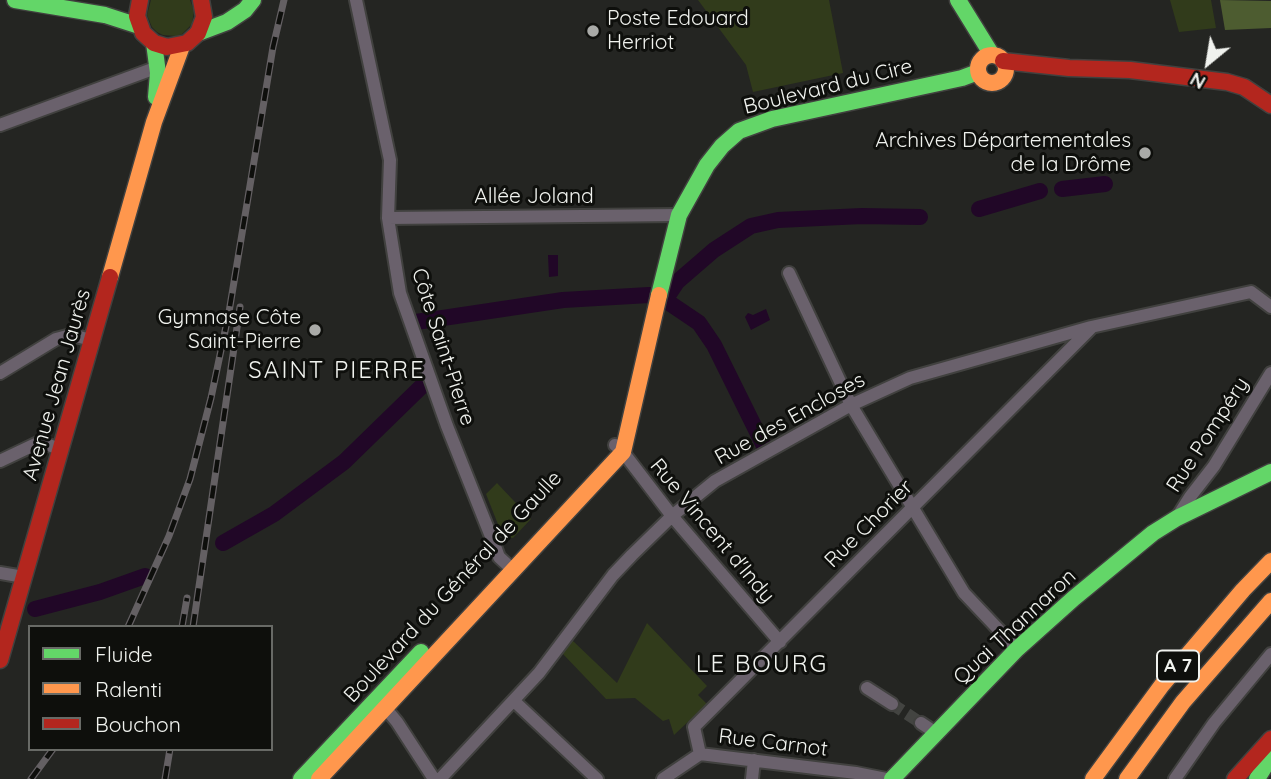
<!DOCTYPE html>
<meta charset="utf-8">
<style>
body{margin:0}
#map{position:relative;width:1271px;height:779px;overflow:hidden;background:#242522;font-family:Quicksand,sans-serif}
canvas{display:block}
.legend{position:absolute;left:28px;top:625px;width:245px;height:126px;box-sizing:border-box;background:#0e0f0c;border:2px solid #686a66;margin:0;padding:9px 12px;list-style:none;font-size:21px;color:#f0f2ee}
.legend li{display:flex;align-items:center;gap:14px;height:35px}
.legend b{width:35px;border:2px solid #686a66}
.north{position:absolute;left:1173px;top:28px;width:70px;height:70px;-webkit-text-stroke:5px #0e0f0c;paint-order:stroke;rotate:210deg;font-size:19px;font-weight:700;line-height:28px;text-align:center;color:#f0f2ee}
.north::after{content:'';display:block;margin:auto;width:24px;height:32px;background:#f0f2ee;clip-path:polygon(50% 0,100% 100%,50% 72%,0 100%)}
</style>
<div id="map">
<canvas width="1271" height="779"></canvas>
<ul class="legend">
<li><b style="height:9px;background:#63d668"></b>Fluide</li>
<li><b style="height:9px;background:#ff974d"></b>Ralenti</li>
<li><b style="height:9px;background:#b3261e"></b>Bouchon</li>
</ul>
<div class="north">N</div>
</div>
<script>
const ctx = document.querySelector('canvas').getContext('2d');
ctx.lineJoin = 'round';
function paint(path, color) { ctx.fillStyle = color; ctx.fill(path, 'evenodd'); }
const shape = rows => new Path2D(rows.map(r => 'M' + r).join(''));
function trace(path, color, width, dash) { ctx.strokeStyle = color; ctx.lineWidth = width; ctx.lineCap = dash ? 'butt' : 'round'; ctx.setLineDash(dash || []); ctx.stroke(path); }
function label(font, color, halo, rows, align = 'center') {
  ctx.font = font + ' Quicksand,sans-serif'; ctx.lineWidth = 6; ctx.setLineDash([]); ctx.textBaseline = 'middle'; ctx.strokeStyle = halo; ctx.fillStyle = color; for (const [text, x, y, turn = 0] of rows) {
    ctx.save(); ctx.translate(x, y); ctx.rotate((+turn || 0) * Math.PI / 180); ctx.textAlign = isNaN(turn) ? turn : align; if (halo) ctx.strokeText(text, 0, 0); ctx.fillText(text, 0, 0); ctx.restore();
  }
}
const green = shape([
 [151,0,190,0,194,11,192,24,182,34,176,36,163,35,157,32,152,27,147,15],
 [698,0,829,0,843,73,753,92,746,65],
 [1170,0,1211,0,1216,28,1179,32],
 [497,483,531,519,513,538,503,537,486,494],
 [647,623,707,686,698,695,707,704,674,735,669,719,663,721,635,698,606,699,562,653,572,640,617,683]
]);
const forest = shape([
 [1220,0,1271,1,1271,28,1225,30]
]);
const water = shape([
 [548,255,558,255,558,276,549,277],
 [766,309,770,320,751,330,745,317,748,313,753,315]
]);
const canal = shape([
 [1062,189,1105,184],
 [979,209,1040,191],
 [665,300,677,282,714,250,751,226,778,220,862,216,920,217],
 [416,322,563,300,649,295,665,300,699,323,714,345,766,450],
 [223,543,274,514,344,462,422,386],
 [35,609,100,592,145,576]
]);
const streetTunnel = shape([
 [892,704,921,723]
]);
const street = shape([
 [356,0,390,160,388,218,400,293,447,426,496,549,499,557,513,570],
 [0,125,158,67],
 [388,218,679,215],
 [789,273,851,405,964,593,1017,649],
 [0,373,56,339,71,335,92,340],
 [615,445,623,452,672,516,780,642],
 [0,461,40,442,60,449],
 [1178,516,1190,497,1214,466,1271,373],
 [0,573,24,577],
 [867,688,892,704],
 [514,701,597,779],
 [382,704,397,722,434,779],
 [921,723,936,733],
 [700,754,694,727,1091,328],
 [440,779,539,673,613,575,632,555,672,516,715,481,851,405,910,378,1091,327,1251,292,1271,307],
 [663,779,700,754,856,773,886,779],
 [752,779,754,760],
 [1175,779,1214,723,1271,654]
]);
const fast = shape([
 [15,0,105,15,139,26],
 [958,0,992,55],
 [198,33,227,22,245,10,253,0],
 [154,43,158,73,156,97],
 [659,295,679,215,707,165,722,146,739,131,772,119,962,78,978,72],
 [301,779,421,652],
 [892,779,1017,649,1074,598,1153,533,1177,518,1271,472],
 [1257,779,1271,756]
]);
const slow = shape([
 '978 69a14 14 0 1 1 28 0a14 14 0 1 1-28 0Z',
 [110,277,154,122,182,46],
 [319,779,623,452,659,295],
 [1093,779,1162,685,1243,590,1271,561],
 [1127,779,1183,702,1271,601]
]);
const jam = shape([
 [140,0,137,16,143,33,154,43,167,47,187,43,198,33,204,17,201,0],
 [1003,61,1069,68,1130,70,1227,82,1244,87,1271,105],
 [0,660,110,277],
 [1235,779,1271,739]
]);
const rail = shape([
 [128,627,169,536,190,479,211,398,229,312,273,47,284,0],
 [182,627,187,598],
 [193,627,240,307],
 [31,779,53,749],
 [165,779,170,749]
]);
const markers = [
 [593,31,7,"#a9aaa7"],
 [1145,153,7,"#a9aaa7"],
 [315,330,7,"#a9aaa7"]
];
const shields = [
 [1178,666,42]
];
const shieldNames = [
 ["A 7",1178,666]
];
const poiNames = [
 ["Poste Edouard",607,19,"left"],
 ["Herriot",607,43,"left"],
 ["Archives Départementales",1131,141],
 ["de la Drôme",1131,165],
 ["Gymnase Côte",301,318],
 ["Saint-Pierre",301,342]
];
const streetNames = [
 ["Boulevard du Cire",828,87,-14],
 ["Allée Joland",534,197],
 ["Côte Saint-Pierre",443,347,72],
 ["Avenue Jean Jaurès",57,385,-74],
 ["Rue des Encloses",790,419,-29],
 ["Rue Pompéry",1208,435,-57],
 ["Rue Chorier",869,524,-45],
 ["Rue Vincent d'Indy",712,531,50],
 ["Boulevard du Général de Gaulle",453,587,-47],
 ["Quai Thannaron",1015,627,-43],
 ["Rue Carnot",773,743,7]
];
const quarterNames = [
 ["SAINT PIERRE",337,371],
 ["LE BOURG",762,665]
];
paint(green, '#313b1b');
paint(forest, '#4d5c30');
paint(water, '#210727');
trace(canal, '#210727', 16);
trace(streetTunnel, '#434441', 12, [12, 6]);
trace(street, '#41413f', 16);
trace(fast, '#41413f', 19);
trace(slow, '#41413f', 19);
trace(jam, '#41413f', 19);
trace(street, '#6a616c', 12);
trace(fast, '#63d668', 16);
trace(slow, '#ff974d', 16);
trace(jam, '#b3261e', 16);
trace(rail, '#646063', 7);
trace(rail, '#0e0f0c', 4.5, [13]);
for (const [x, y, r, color] of markers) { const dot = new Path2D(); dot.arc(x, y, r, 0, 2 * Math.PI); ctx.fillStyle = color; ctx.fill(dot); trace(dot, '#0e0f0c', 2.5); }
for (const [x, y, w] of shields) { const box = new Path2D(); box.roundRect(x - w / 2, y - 15.5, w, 31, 5); ctx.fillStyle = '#0e0f0c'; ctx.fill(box); trace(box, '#f0f2ee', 2); }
label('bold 19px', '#f0f2ee', null, shieldNames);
label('21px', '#f0f2ee', '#0e0f0c', poiNames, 'right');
label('21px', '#f0f2ee', '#0e0f0c', streetNames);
ctx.letterSpacing = '2px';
label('24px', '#f0f2ee', '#0e0f0c', quarterNames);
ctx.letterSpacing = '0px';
</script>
